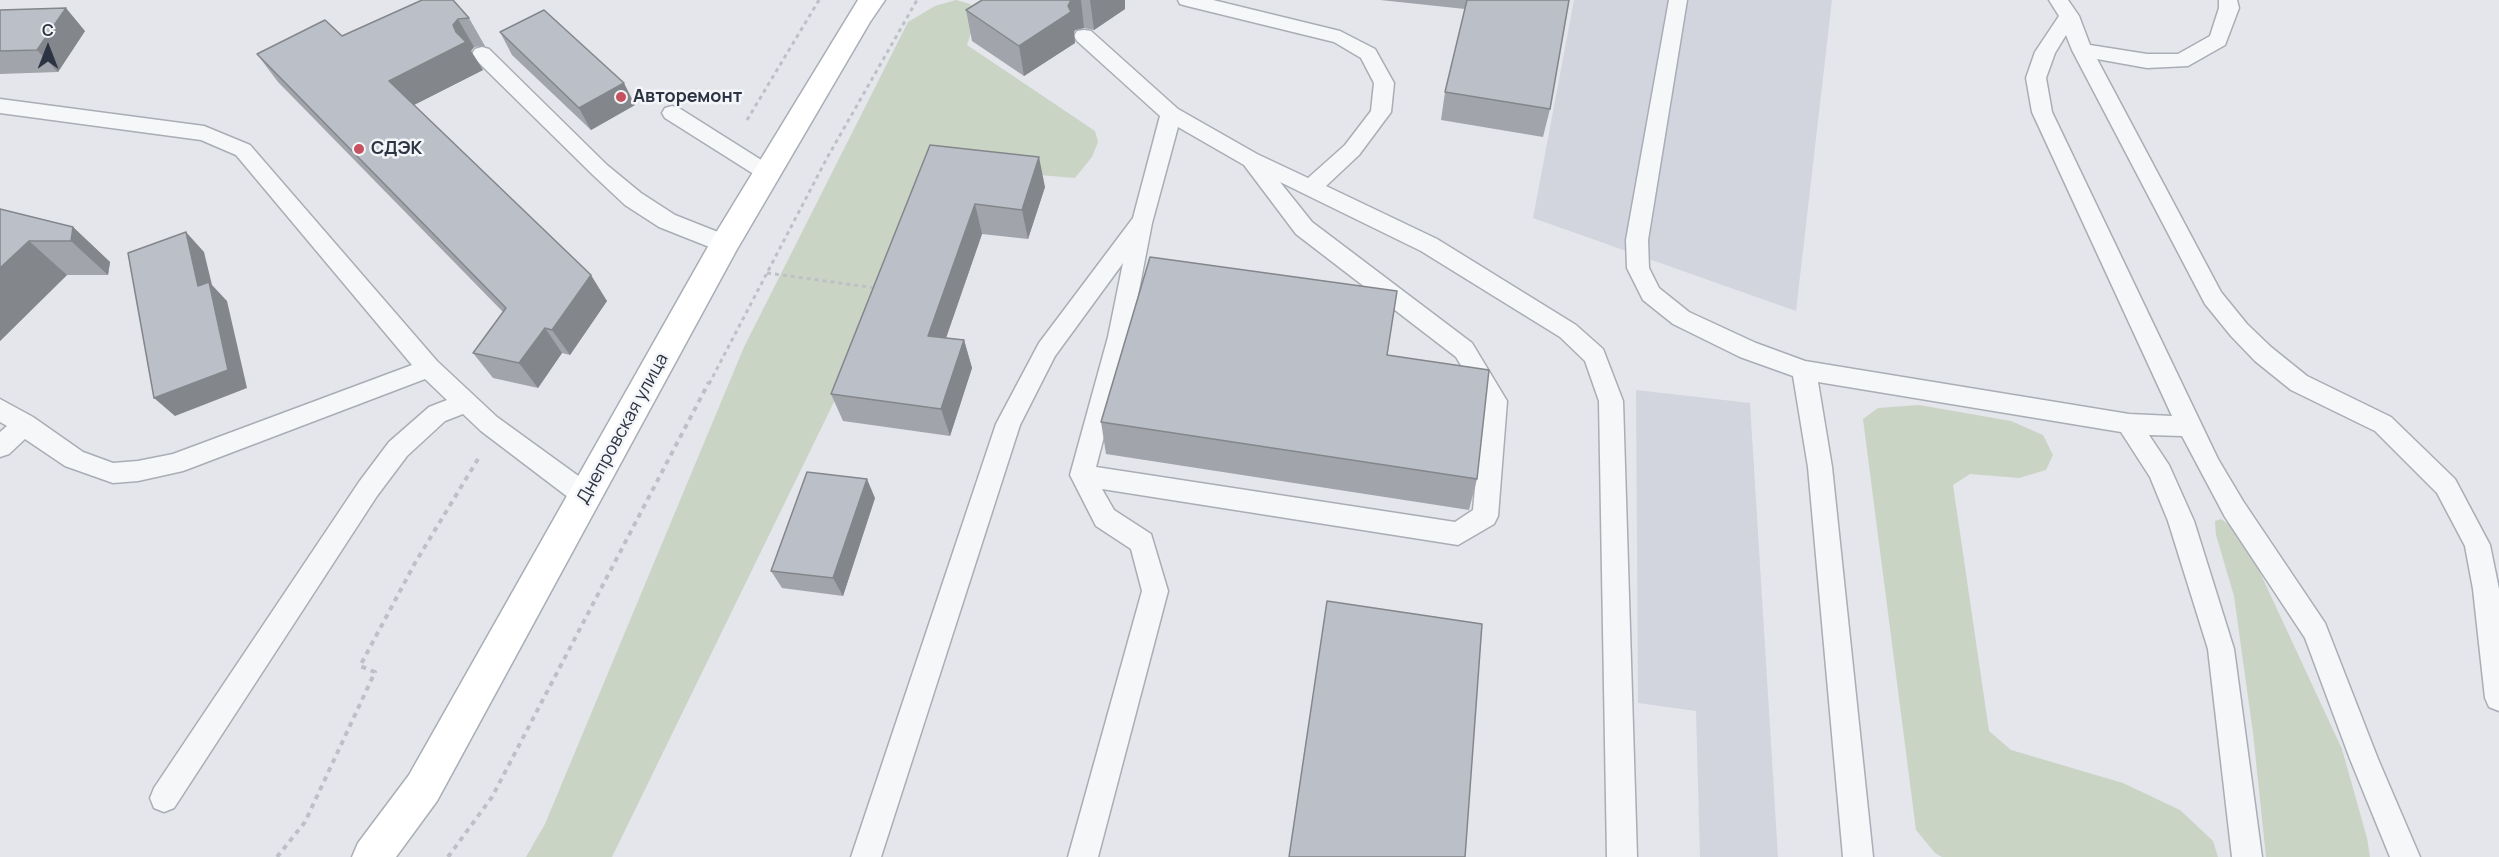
<!DOCTYPE html>
<meta charset="utf-8">
<style>
body{margin:0}
#map{position:relative;width:2499px;height:857px;overflow:hidden;background:#e4e6eb;font-family:Manrope,sans-serif}
canvas{display:block}
.north{position:absolute;left:18px;top:18px;width:60px;height:60px;-webkit-text-stroke:4px #f3f5f8;paint-order:stroke;rotate:0deg;font-size:16px;font-weight:700;line-height:24px;text-align:center;color:#2c3342}
.north::after{content:'';display:block;margin:auto;width:21px;height:27px;background:#2c3342;clip-path:polygon(50% 0,100% 100%,50% 72%,0 100%)}
</style>
<div id="map">
<canvas width="2499" height="857"></canvas>
<div class="north">С</div>
</div>
<script>
const ctx = document.querySelector('canvas').getContext('2d');
ctx.lineJoin = 'round';
function paint(path, color) { ctx.fillStyle = color; ctx.fill(path, 'evenodd'); }
const shape = rows => new Path2D(rows.map(r => 'M' + r).join(''));
function trace(path, color, width, dash) { ctx.strokeStyle = color; ctx.lineWidth = width; ctx.lineCap = dash ? 'butt' : 'round'; ctx.setLineDash(dash || []); ctx.stroke(path); }
function label(font, color, halo, rows, align = 'center') {
  ctx.font = font + ' Manrope,sans-serif'; ctx.lineWidth = 5; ctx.setLineDash([]); ctx.textBaseline = 'middle'; ctx.strokeStyle = halo; ctx.fillStyle = color; for (const [text, x, y, turn = 0] of rows) {
    ctx.save(); ctx.translate(x, y); ctx.rotate((+turn || 0) * Math.PI / 180); ctx.textAlign = isNaN(turn) ? turn : align; if (halo) ctx.strokeText(text, 0, 0); ctx.fillText(text, 0, 0); ctx.restore();
  }
}
const built = shape([
 [1574,0,1832,0,1796,311,1533,218],
 [1636,390,1750,403,1778,857,1700,857,1696,711,1638,703]
]);
const green = shape([
 [956,0,970,4,977,14,967,45,1095,131,1098,142,1092,157,1075,178,934,166,852,365,612,857,526,857,545,824,744,347,908,22,935,6],
 [1919,405,2011,421,2043,435,2053,455,2046,470,2019,478,1970,474,1953,485,1989,731,2011,750,2123,783,2180,810,2213,841,2218,857,1942,857,1935,853,1916,830,1863,419,1878,408],
 [2221,519,2231,526,2257,566,2342,749,2367,838,2370,857,2266,857,2253,733,2234,596,2216,535,2215,521]
]);
const pathFar1 = shape([
 [747,120,819,0],
 [767,273,876,288],
 [709,384,827,158,917,0]
]);
const path = shape([
 [277,857,305,822,375,672,360,666,415,563,478,459],
 [448,857,492,797,709,382]
]);
const lane = shape([
 [1178,0,1213,0,1340,31,1375,49,1394,83,1391,112,1359,155,1326,186,1437,239,1576,325,1603,349,1623,401,1637,857,1607,857,1599,401,1585,361,1560,337,1421,251,1280,182,1312,222,1472,343,1507,401,1498,516,1494,524,1458,545,1102,489,1114,510,1151,534,1168,591,1098,857,1068,857,1142,591,1131,549,1096,526,1070,475,1108,337,1123,263,1055,356,1020,425,881,857,851,857,996,424,1039,343,1133,218,1160,116,1077,41,1074,36,1077,31,1084,30,1091,31,1178,109,1257,154,1308,178,1345,145,1371,111,1374,83,1361,58,1334,42,1187,6,1180,4,1178,0],
 [1178,127,1244,165,1296,234,1456,357,1483,402,1473,510,1455,522,1096,467,1130,337,1152,223,1178,127],
 [1669,0,1687,0,1648,240,1649,268,1659,288,1689,312,1756,343,1805,361,2129,414,2172,416,2032,112,2026,78,2035,52,2059,16,2049,0,2068,0,2079,16,2090,45,2147,54,2178,54,2210,36,2219,8,2219,0,2237,0,2239,8,2225,45,2188,66,2147,68,2097,59,2221,292,2247,324,2271,347,2307,376,2391,417,2455,479,2490,545,2499,589,2499,711,2489,707,2485,698,2473,589,2465,546,2437,493,2375,431,2291,390,2255,361,2231,336,2205,304,2072,50,2066,35,2055,53,2046,78,2052,112,2218,459,2243,501,2325,623,2378,759,2420,857,2390,857,2350,759,2305,638,2225,517,2182,436,2149,435,2169,465,2194,521,2234,649,2262,857,2232,857,2208,649,2168,521,2150,477,2121,432,1818,382,1832,467,1873,857,1843,857,1808,467,1793,376,1740,357,1673,324,1643,300,1627,268,1626,240,1669,0],
 [482,47,489,49,607,165,641,193,675,215,733,238,736,244,733,250,725,252,717,250,659,227,625,205,593,175,475,59,472,54,475,49,482,47],
 [0,99,204,126,250,145,437,361,497,417,595,488,598,496,595,504,586,507,577,504,481,431,463,414,445,421,407,456,377,496,174,808,164,812,154,808,150,798,154,788,359,482,389,442,429,407,447,400,425,379,183,471,138,481,113,483,65,466,25,439,9,454,0,457,0,432,7,426,0,422,0,399,33,417,83,452,113,463,138,461,173,454,412,365,236,155,201,140,0,113,0,99],
 [672,106,679,108,774,168,777,173,774,178,767,181,760,178,665,118,662,113,665,108,672,106]
]);
const secondary = shape([
 [858,0,885,0,870,22,736,251,437,801,396,857,352,857,358,843,409,775,714,236,858,0]
]);
const wall = shape([
 [982,0,1125,0,1125,9,1094,30,1084,28,1075,30,1074,32,1075,43,1024,76,972,41,966,10],
 [1380,0,1569,0,1550,109,1543,137,1441,120,1445,92,1465,9],
 [0,10,85,31,58,72,0,74],
 [469,18,485,46,474,47,471,51,483,70,414,105,607,301,570,355,562,353,538,388,493,378,473,353,503,312,278,82,257,54,342,36],
 [500,32,635,105,591,130,512,55],
 [930,145,1045,187,1028,239,982,234,946,338,964,340,972,368,950,436,843,421,831,394],
 [0,209,73,227,110,262,108,275,67,275,0,341],
 [1397,291,1387,355,1477,479,1469,510,1106,454,1101,422],
 [875,498,843,596,782,588,771,571]
]);
const shadedWall = shape([
 [1071,0,1081,0,1084,28,1075,30,1074,32,1075,43,1024,76,1019,46,1068,6],
 [1090,0,1125,0,1125,9,1094,30],
 [66,8,85,31,58,72,37,50],
 [458,19,474,47,471,51,483,70,408,108,389,81,456,32,453,25],
 [624,83,635,105,591,130,579,108],
 [1039,157,1045,187,1028,239,1022,210],
 [975,204,982,234,937,364,928,336],
 [73,227,110,262,108,275,71,241],
 [186,232,204,252,212,285,227,301,247,388,175,416,154,398,198,286],
 [29,241,67,275,0,341,0,268],
 [591,275,607,301,570,355,552,330],
 [545,328,562,353,538,388,519,363],
 [964,340,972,368,950,436,941,409],
 [867,479,875,498,843,596,833,578]
]);
const building = shape([
 [422,0,453,0,469,18,458,19,453,25,456,32,466,42,389,81,591,275,552,330,545,328,519,363,473,353,506,308,257,54,325,20,342,36,422,0],
 [982,0,1071,0,1068,6,1071,12,1019,46,966,10,982,0],
 [1467,0,1569,0,1550,109,1445,92,1467,0],
 [66,8,37,50,0,51,0,10,66,8],
 [544,10,624,83,579,108,500,32,544,10],
 [930,145,1039,157,1022,210,975,204,928,336,964,340,941,409,831,394,930,145],
 [0,209,73,227,71,241,29,241,0,268,0,209],
 [186,232,198,286,209,282,228,370,154,398,128,253,186,232],
 [1150,257,1397,291,1387,355,1489,370,1477,479,1101,422,1150,257],
 [807,472,867,479,833,578,771,571,807,472],
 [1327,601,1482,624,1465,857,1289,857,1327,601]
]);
const markers = [
 [621,97,6,"#c7525f"],
 [359,149,6,"#c7525f"]
];
const poiNames = [
 ["Авторемонт",633,97],
 ["СДЭК",371,149]
];
const streetNames = [
 ["Днепровская улица",623,429,-61]
];
paint(built, '#d2d5dd');
paint(green, '#c9d4c5');
trace(lane, '#a9adb5', 3);
trace(secondary, '#a9adb5', 3);
trace(pathFar1, '#bdc0c6', 3, [4, 4]);
trace(path, '#bdc0c6', 4, [5, 5]);
paint(lane, '#f6f7f9');
paint(secondary, '#fff');
paint(wall, '#a1a4ab');
paint(shadedWall, '#83868b');
paint(building, '#bbbfc7');
trace(building, '#83868b', 1.5);
for (const [x, y, r, color] of markers) { const dot = new Path2D(); dot.arc(x, y, r, 0, 2 * Math.PI); ctx.fillStyle = color; ctx.fill(dot); trace(dot, '#f3f5f8', 2); }
label('bold 18px', '#2c3342', '#f3f5f8', poiNames, 'left');
label('18px', '#2c3342', '#f3f5f8', streetNames);
</script>
